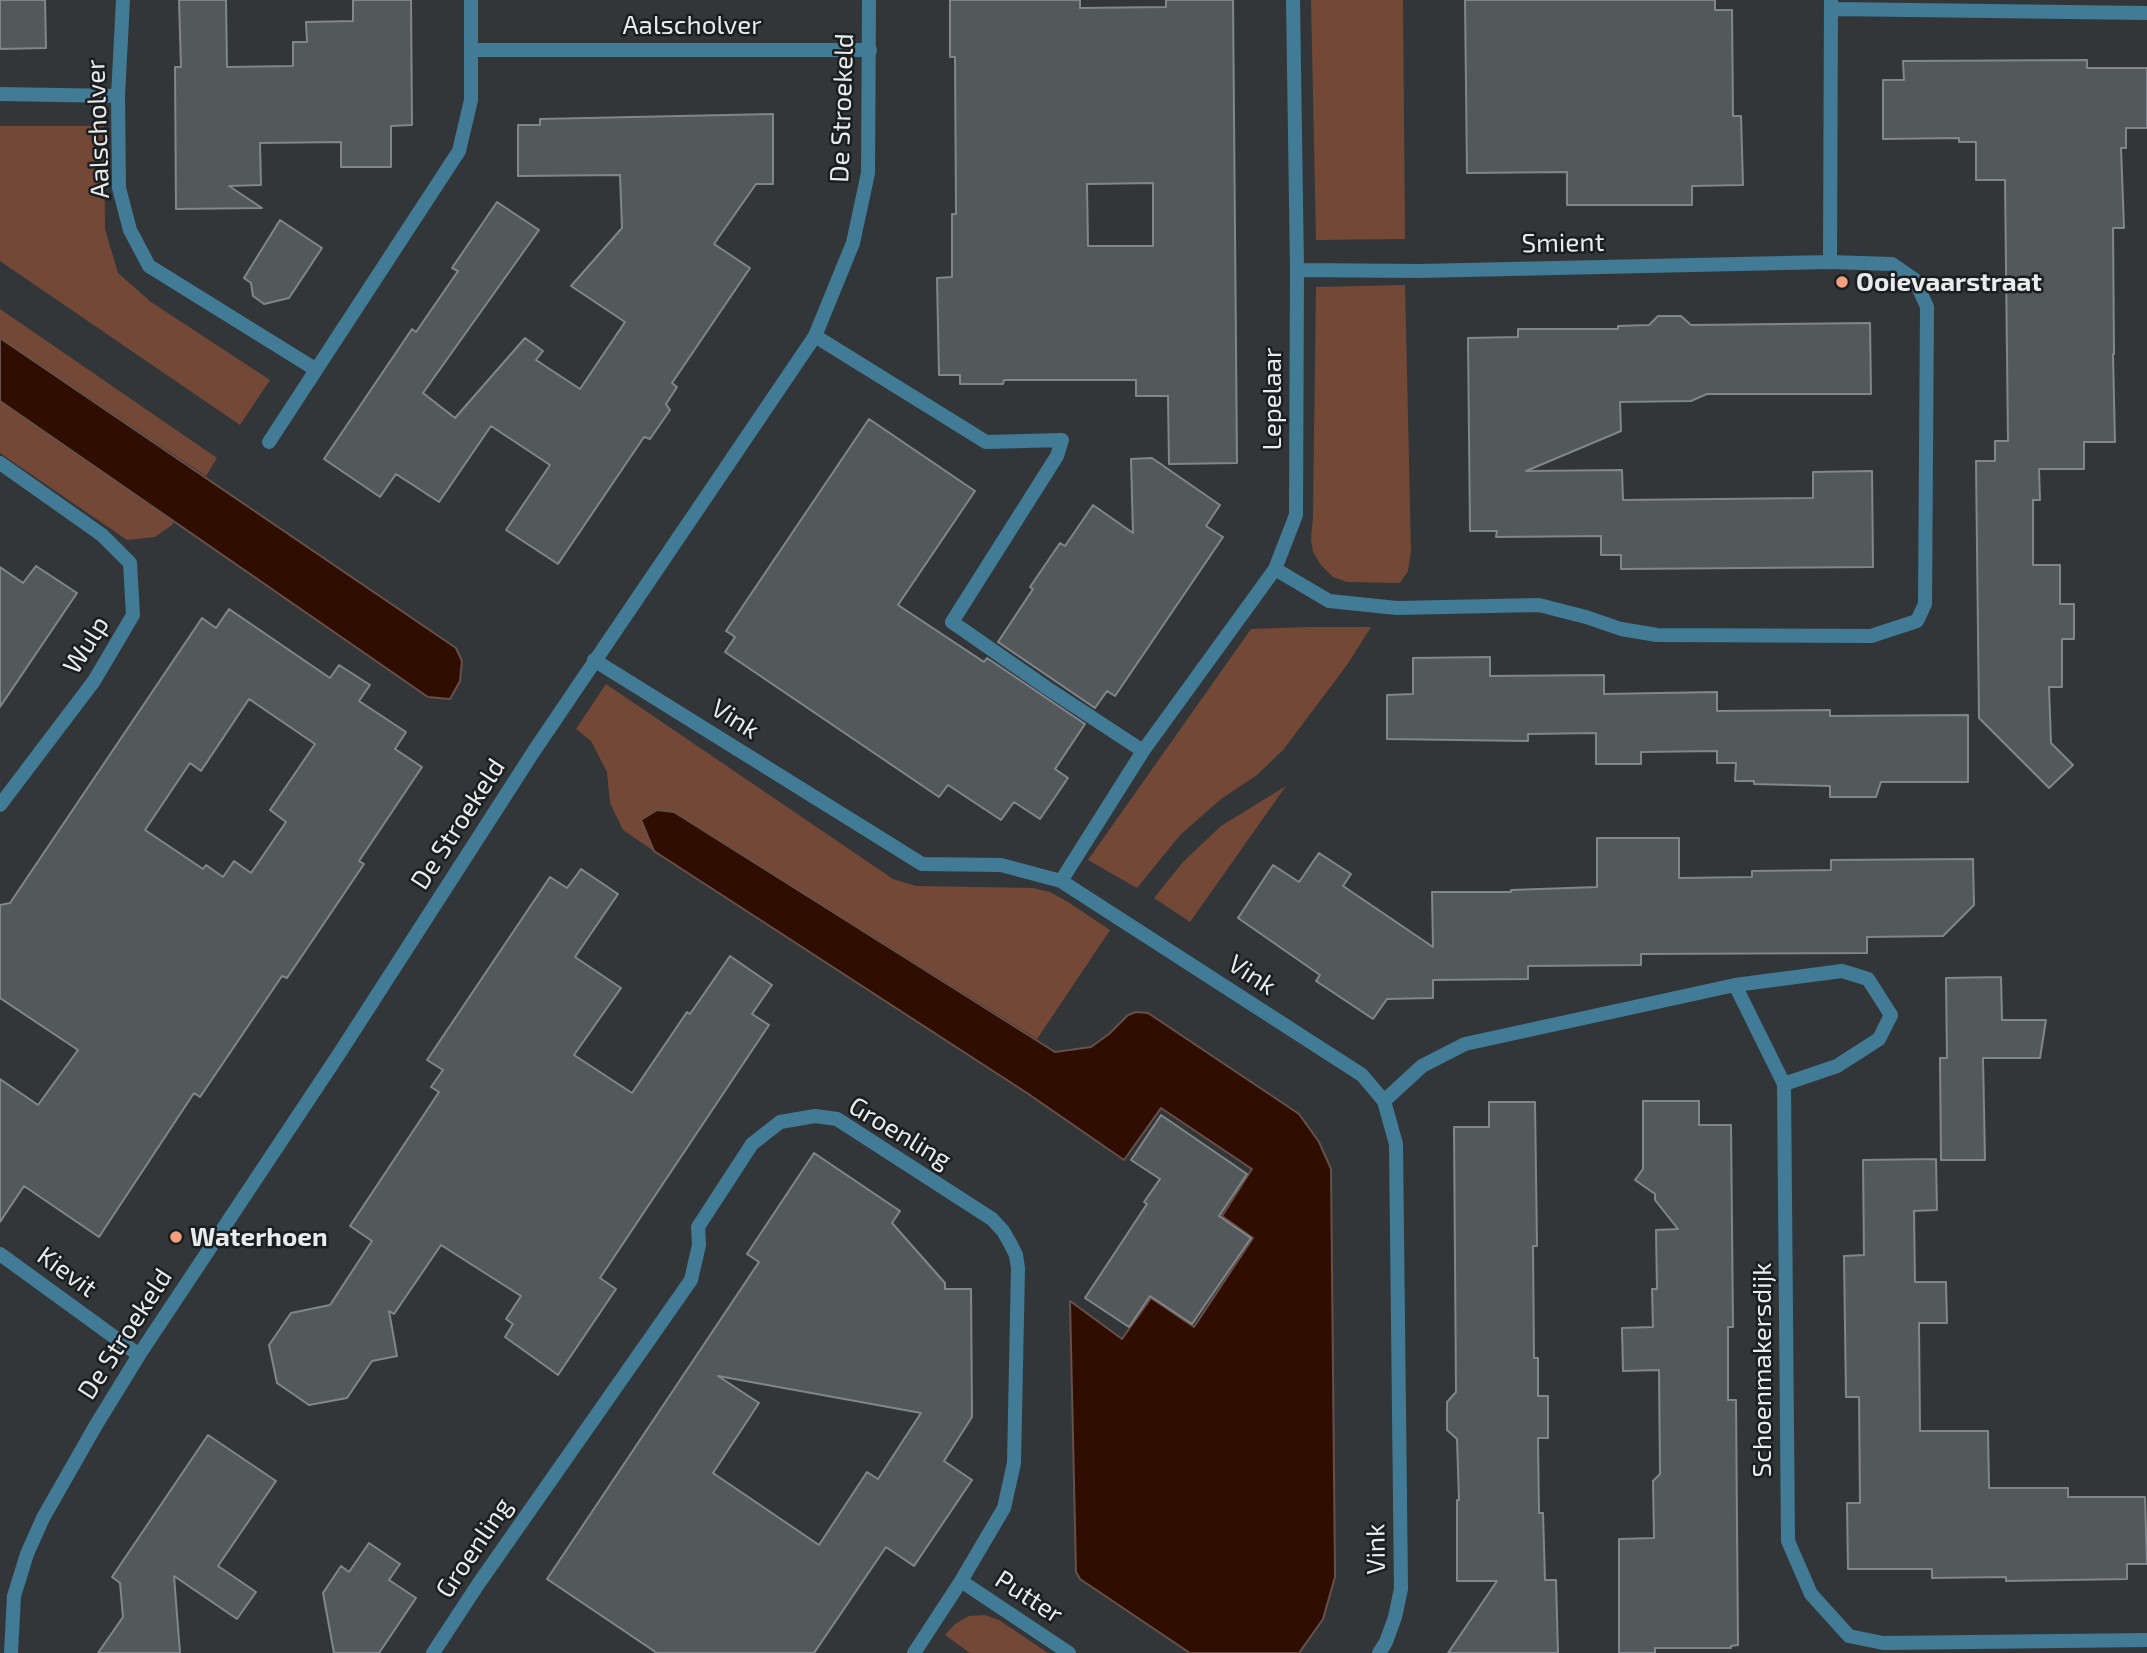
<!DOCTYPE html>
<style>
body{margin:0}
canvas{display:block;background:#323639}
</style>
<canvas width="2147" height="1653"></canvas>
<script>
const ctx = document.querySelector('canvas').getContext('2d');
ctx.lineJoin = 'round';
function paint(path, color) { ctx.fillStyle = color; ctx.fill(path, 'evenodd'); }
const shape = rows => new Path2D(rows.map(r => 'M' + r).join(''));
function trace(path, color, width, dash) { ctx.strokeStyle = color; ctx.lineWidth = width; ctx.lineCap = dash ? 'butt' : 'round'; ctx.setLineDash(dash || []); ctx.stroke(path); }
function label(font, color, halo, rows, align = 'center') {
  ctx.font = font + ' "Exo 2",sans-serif'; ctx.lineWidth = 5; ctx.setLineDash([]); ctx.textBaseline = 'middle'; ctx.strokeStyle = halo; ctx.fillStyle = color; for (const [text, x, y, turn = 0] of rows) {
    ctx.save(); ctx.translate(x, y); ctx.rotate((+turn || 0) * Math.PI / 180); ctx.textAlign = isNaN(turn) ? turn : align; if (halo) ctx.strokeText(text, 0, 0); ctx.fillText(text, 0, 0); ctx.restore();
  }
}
const green = shape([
 [1311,0,1403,0,1405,239,1316,240],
 [0,126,104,126,105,229,118,273,151,302,270,380,240,425,0,261],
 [1405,285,1411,551,1408,571,1400,583,1347,582,1333,577,1321,565,1313,552,1311,540,1313,516,1316,287],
 [0,309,217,458,206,476,0,338],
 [0,401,175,521,172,525,155,537,127,540,0,453],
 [1309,627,1371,627,1347,665,1283,750,1257,775,1221,799,1180,835,1137,888,1088,860,1251,629],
 [606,684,893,879,916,886,1033,888,1050,892,1068,902,1110,930,1037,1039,674,812,642,820,654,851,623,830,610,803,607,772,591,741,576,729],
 [1286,786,1190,922,1154,898,1183,862,1221,826],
 [985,1615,999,1620,1048,1653,970,1653,945,1635,955,1624,969,1616]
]);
const water = shape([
 [0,338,456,648,462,661,460,681,450,699,428,697,0,401,0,338],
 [657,810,674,812,1055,1052,1091,1047,1109,1034,1128,1015,1136,1012,1148,1013,1299,1114,1319,1142,1331,1169,1335,1577,1323,1619,1299,1653,1190,1653,1080,1579,1076,1572,1070,1301,1122,1339,1151,1298,1194,1327,1253,1238,1222,1216,1252,1169,1161,1108,1124,1160,1027,1093,654,851,641,820,657,810]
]);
const building = shape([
 [0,0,45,0,46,48,0,49,0,0],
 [179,0,226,0,227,67,293,66,293,42,307,42,306,22,353,21,353,0,411,0,412,125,391,126,391,167,341,167,341,142,260,143,261,185,229,186,262,208,176,209,175,67,181,67,179,0],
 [950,0,1080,0,1080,8,1166,7,1166,0,1233,0,1237,463,1169,464,1168,396,1136,396,1136,380,1004,380,1003,384,960,384,960,375,939,375,937,278,952,277,952,214,956,214,955,57,950,57,950,0],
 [1153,183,1153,246,1088,246,1087,184,1153,183],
 [1465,0,1715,0,1715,10,1732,10,1733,116,1741,116,1743,185,1692,186,1692,205,1567,205,1567,172,1467,173,1465,0],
 [2087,60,2087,68,2147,68,2147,128,2126,128,2126,148,2121,148,2124,228,2113,228,2114,354,2113,354,2115,442,2084,442,2084,469,2039,469,2040,500,2033,500,2033,565,2060,565,2060,604,2074,604,2074,639,2062,639,2062,687,2049,687,2051,743,2073,765,2049,788,1979,718,1976,461,1995,461,1995,441,2008,441,2005,180,1976,180,1976,142,1959,142,1959,138,1883,139,1883,80,1904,80,1903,61,2087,60],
 [773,114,773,184,756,184,714,244,750,268,672,383,677,387,666,404,670,410,650,439,644,437,558,564,506,530,550,465,491,426,439,502,396,474,380,497,324,459,412,329,416,332,458,271,452,268,497,202,539,230,423,393,455,418,525,338,543,351,536,360,580,389,625,322,571,286,622,228,620,175,518,176,518,125,540,125,540,119,773,114],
 [280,220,322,248,289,298,264,304,253,296,251,283,244,278,280,220],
 [1658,316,1681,316,1691,325,1870,323,1871,394,1707,394,1691,401,1620,402,1621,431,1526,471,1622,470,1623,500,1813,498,1813,472,1872,471,1873,567,1621,569,1621,555,1601,555,1601,536,1496,537,1497,531,1470,531,1468,338,1518,337,1518,329,1618,329,1618,326,1649,325,1658,316],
 [869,419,975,491,898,605,984,662,987,658,1085,724,1055,769,1068,778,1040,819,1014,802,1001,820,948,785,939,797,725,652,735,637,726,631,869,419],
 [1152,458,1220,505,1206,526,1223,537,1115,696,1107,691,1095,708,998,642,1033,589,1030,587,1060,543,1065,546,1093,505,1133,533,1131,459,1152,458],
 [36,566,77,593,0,707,0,567,23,583,36,566],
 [229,609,330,678,339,665,370,685,359,701,406,732,395,749,422,767,359,861,364,864,287,978,282,976,200,1097,194,1093,99,1237,24,1186,0,1222,0,1079,38,1105,78,1050,0,998,0,905,10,903,202,618,216,628,229,609],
 [249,699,315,744,270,810,286,822,251,873,234,861,223,877,206,865,203,869,145,830,190,763,201,771,249,699],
 [1490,657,1490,676,1604,675,1604,694,1717,692,1717,711,1830,710,1830,716,1968,715,1968,782,1881,782,1876,797,1830,797,1830,786,1754,784,1754,781,1735,781,1736,763,1717,763,1717,751,1641,752,1641,764,1596,764,1596,733,1528,734,1528,741,1387,739,1387,695,1413,694,1413,658,1490,657],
 [1597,838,1679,838,1679,878,1752,877,1752,871,1831,870,1831,860,1973,859,1974,905,1943,936,1867,937,1867,953,1641,954,1641,965,1528,966,1528,979,1433,980,1433,998,1387,999,1373,1019,1316,981,1320,975,1238,918,1273,865,1299,882,1319,853,1351,874,1343,886,1433,947,1432,892,1511,892,1511,890,1597,887,1597,838],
 [581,869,618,894,575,957,621,988,574,1055,632,1093,687,1012,690,1014,730,956,772,985,752,1014,769,1025,600,1278,616,1289,558,1375,505,1337,513,1324,506,1319,521,1296,441,1245,394,1314,389,1311,397,1356,372,1361,347,1398,309,1405,277,1383,269,1345,291,1313,330,1305,372,1241,350,1226,439,1092,431,1087,443,1070,427,1060,550,877,567,888,581,869],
 [2001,977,2002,1020,2046,1020,2040,1058,1983,1058,1985,1160,1941,1160,1940,1058,1947,1058,1946,978,2001,977],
 [1643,1101,1699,1101,1699,1125,1731,1125,1733,1327,1728,1327,1728,1400,1736,1400,1738,1645,1731,1646,1731,1648,1655,1648,1655,1653,1619,1653,1619,1539,1654,1538,1653,1481,1660,1474,1659,1370,1623,1371,1622,1328,1653,1327,1652,1289,1657,1289,1656,1230,1678,1229,1655,1200,1655,1194,1635,1180,1643,1169,1643,1101],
 [1489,1102,1535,1102,1537,1246,1533,1246,1534,1358,1538,1358,1538,1396,1548,1396,1548,1438,1538,1438,1539,1513,1543,1513,1545,1580,1556,1580,1558,1653,1448,1653,1497,1581,1457,1581,1457,1500,1459,1500,1457,1439,1447,1430,1447,1402,1456,1392,1454,1127,1489,1127,1489,1102],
 [1161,1115,1247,1174,1219,1216,1251,1238,1192,1324,1150,1296,1129,1327,1085,1298,1147,1204,1144,1202,1160,1179,1131,1160,1161,1115],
 [814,1153,900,1211,892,1223,945,1283,945,1289,971,1289,972,1417,944,1461,972,1480,914,1566,886,1547,814,1653,657,1653,547,1579,759,1262,747,1254,814,1153],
 [718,1376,921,1413,878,1479,867,1472,819,1545,713,1473,759,1403,718,1376],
 [1936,1159,1937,1210,1914,1211,1915,1282,1946,1282,1947,1323,1919,1323,1920,1431,1988,1431,1989,1488,2068,1488,2068,1497,2145,1497,2147,1564,2127,1564,2127,1579,2006,1581,2006,1577,1932,1578,1932,1569,1848,1569,1847,1503,1860,1503,1859,1397,1846,1397,1844,1256,1864,1255,1863,1160,1936,1159],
 [208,1435,276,1481,218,1566,256,1592,237,1619,174,1576,180,1653,98,1653,123,1617,120,1583,112,1577,208,1435],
 [369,1543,400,1564,389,1580,416,1598,379,1653,334,1653,323,1593,341,1566,349,1572,369,1543]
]);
const minor = shape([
 [123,0,118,96,119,188,130,230,149,266,315,369],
 [1831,9,2147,13],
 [473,50,870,50],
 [0,94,118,96],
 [1297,270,1419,271,1830,262],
 [815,336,986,442,1062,440,1057,456,952,622,1047,688,1143,751],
 [269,442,459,151,471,100,471,0],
 [0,463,102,535,130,563,133,615,94,681,0,805],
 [1275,569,1329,601,1397,608,1539,605,1586,617,1621,629,1657,635,1871,636,1917,621,1925,604,1927,307,1915,280,1892,264,1830,262,1831,0],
 [594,660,922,864,1001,865,1061,881,1362,1075,1384,1101,1396,1144,1401,1589,1395,1617,1386,1642,1379,1653],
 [1061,881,1143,751,1275,569,1296,515,1297,270,1293,0],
 [1735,985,1784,1084,1788,1541,1811,1594,1849,1636,1883,1643,2147,1640],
 [1384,1101,1422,1066,1465,1044,1735,985,1842,971,1868,979,1891,1015,1879,1039,1837,1066,1784,1084],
 [0,1254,139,1355],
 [961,1581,1069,1653],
 [433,1653,479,1583,691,1280,699,1245,698,1227,752,1144,780,1122,815,1116,837,1119,992,1219,1003,1231,1010,1243,1016,1255,1018,1268,1014,1463,1004,1508,961,1581,914,1653]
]);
const tertiary = shape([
 [11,1653,14,1596,27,1554,43,1518,96,1425,139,1355,339,1054,534,751,815,336,853,243,868,173,869,0]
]);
const markers = [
 [1842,282,7,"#f2a17e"],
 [176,1237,7,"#f2a17e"]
];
const streetNames = [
 ["Aalscholver",692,25],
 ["De Stroekeld",842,108,-88],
 ["Aalscholver",98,129,-92],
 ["Smient",1563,243,-1],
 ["Lepelaar",1272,399,-90],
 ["Wulp",86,645,-58],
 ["Vink",735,719,32],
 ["De Stroekeld",458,824,-57],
 ["Vink",1252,975,33],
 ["Groenling",900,1133,31],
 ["Kievit",67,1272,36],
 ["De Stroekeld",125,1334,-57],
 ["Schoenmakersdijk",1762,1370,-90],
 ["Groenling",474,1548,-56],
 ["Vink",1376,1549,-91],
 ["Putter",1029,1597,33]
];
const poiNames = [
 ["Ooievaarstraat",1856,282],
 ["Waterhoen",190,1237]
];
paint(green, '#734836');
paint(water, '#2f0d00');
trace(water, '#675047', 2);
paint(building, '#53595b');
trace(building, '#808689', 2);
trace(minor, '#427b96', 14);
trace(tertiary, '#427b96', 14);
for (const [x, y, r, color] of markers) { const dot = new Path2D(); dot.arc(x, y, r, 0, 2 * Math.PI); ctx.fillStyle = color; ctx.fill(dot); trace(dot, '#1b1d1f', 2.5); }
label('26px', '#e9eced', '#1b1d1f', streetNames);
label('bold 26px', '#e9eced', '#1b1d1f', poiNames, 'left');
</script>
